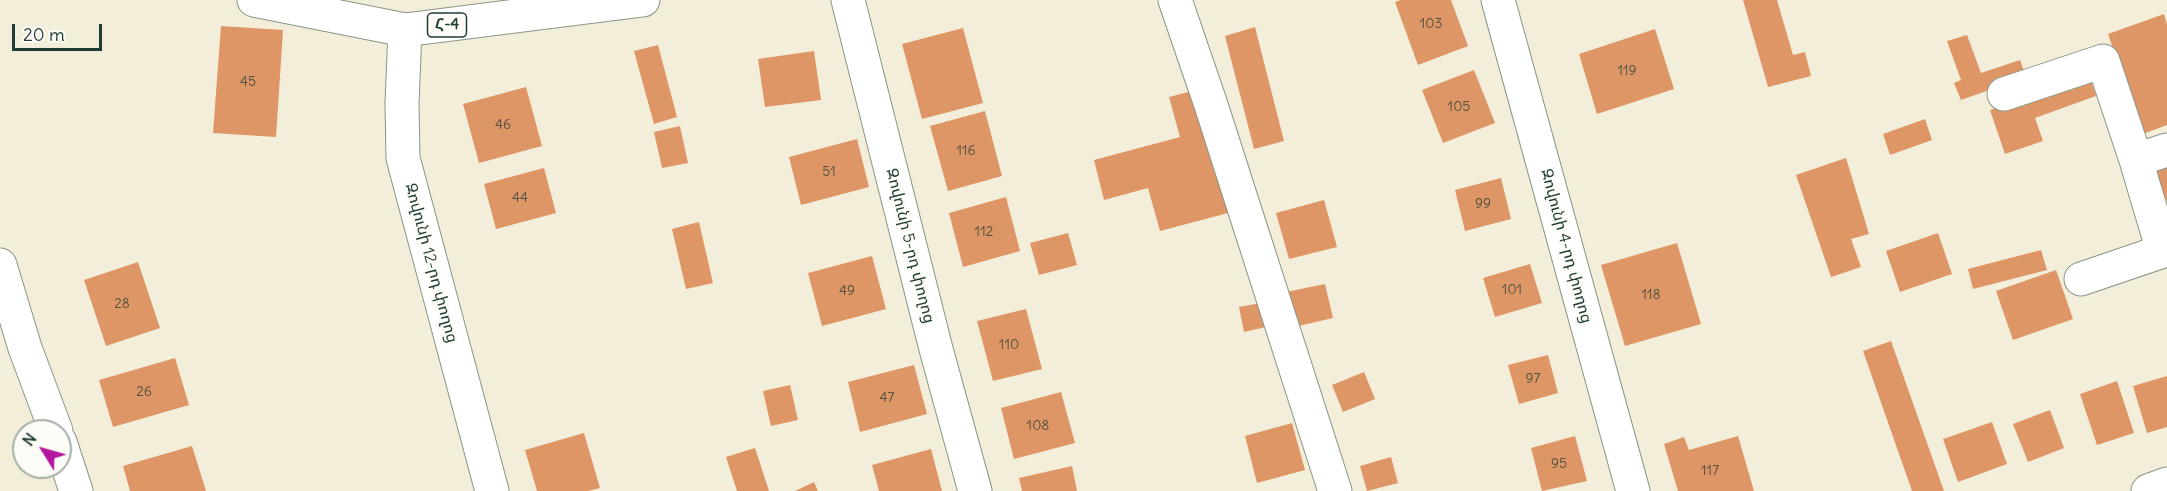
<!DOCTYPE html>
<meta charset="utf-8">
<style>
body{margin:0}
#map{position:relative;width:2167px;height:491px;overflow:hidden;background:#f3eed9;font-family:Delius,sans-serif}
canvas{display:block}
.north{position:absolute;left:12px;top:419px;width:60px;height:60px;box-sizing:border-box;background:#fdfcf7;border:2px solid #a4b0a9;border-radius:50%;rotate:307deg;font-size:16px;font-weight:700;line-height:24px;text-align:center;color:#1f3d34}
.north::after{content:'';display:block;margin:auto;width:21px;height:27px;background:#b5179e;clip-path:polygon(50% 0,100% 100%,50% 72%,0 100%)}
.scale{position:absolute;left:12px;top:24px;width:90px;height:27px;box-sizing:border-box;border:3px solid #1f3d34;border-top:0;padding-left:8px;font-size:18px;line-height:21px;white-space:nowrap;color:#1f3d34;-webkit-text-stroke:4px #fdfcf7;paint-order:stroke}
</style>
<div id="map">
<canvas width="2167" height="491"></canvas>
<div class="north">N</div>
<div class="scale">20 m</div>
</div>
<script>
const ctx = document.querySelector('canvas').getContext('2d');
ctx.lineJoin = 'round';
function paint(path, color) { ctx.fillStyle = color; ctx.fill(path, 'evenodd'); }
const shape = rows => new Path2D(rows.map(r => 'M' + r).join(''));
function trace(path, color, width, dash) { ctx.strokeStyle = color; ctx.lineWidth = width; ctx.lineCap = dash ? 'butt' : 'round'; ctx.setLineDash(dash || []); ctx.stroke(path); }
function label(font, color, halo, rows, align = 'center') {
  ctx.font = font + ' Delius,"Noto Sans Armenian",sans-serif'; ctx.lineWidth = 6; ctx.setLineDash([]); ctx.textBaseline = 'middle'; ctx.strokeStyle = halo; ctx.fillStyle = color; for (const [text, x, y, turn = 0] of rows) {
    ctx.save(); ctx.translate(x, y); ctx.rotate((+turn || 0) * Math.PI / 180); ctx.textAlign = isNaN(turn) ? turn : align; if (halo) ctx.strokeText(text, 0, 0); ctx.fillText(text, 0, 0); ctx.restore();
  }
}
const building = shape([
 [1401,0,1451,0,1468,46,1418,65,1395,2],
 [1743,0,1777,0,1793,55,1805,52,1811,76,1768,87],
 [2164,14,2167,24,2167,125,2143,134,2108,34],
 [221,26,283,30,276,137,213,133],
 [1255,27,1284,141,1254,149,1225,36],
 [963,28,983,103,922,119,902,44],
 [1655,29,1674,89,1597,114,1579,54],
 [1967,35,1981,73,2020,60,2026,77,1961,100,1954,83,1961,80,1947,41],
 [658,45,677,117,654,124,634,51],
 [814,51,821,100,765,107,758,59],
 [1474,70,1495,123,1443,143,1422,90],
 [2089,75,2096,96,2035,118,2043,141,2005,154,1990,110],
 [526,87,542,146,479,163,463,104],
 [1196,90,1228,213,1160,231,1148,188,1104,200,1094,160,1180,137,1169,97],
 [985,111,1002,176,948,191,930,126],
 [1925,119,1932,140,1890,155,1883,134],
 [680,126,688,163,662,168,654,132],
 [857,139,869,187,801,205,789,157],
 [1846,158,1869,234,1851,239,1861,267,1831,277,1796,175],
 [2167,161,2167,202,2154,166],
 [544,168,556,213,496,229,484,184],
 [1501,178,1511,219,1465,231,1455,190],
 [1006,197,1020,251,963,267,949,213],
 [1324,200,1337,247,1289,259,1276,213],
 [699,222,713,283,686,289,672,229],
 [1068,233,1077,265,1039,275,1030,243],
 [1938,233,1952,274,1900,292,1886,251],
 [1677,243,1701,324,1625,346,1601,265],
 [2041,250,2047,270,1973,289,1968,269],
 [872,256,886,309,822,326,808,273],
 [138,262,160,328,106,346,84,280],
 [1530,264,1542,303,1495,317,1483,278],
 [2056,270,2073,319,2013,340,1996,291],
 [1325,284,1333,318,1294,327,1286,292],
 [1261,303,1266,327,1244,332,1239,307],
 [1026,309,1042,369,993,381,977,321],
 [1891,341,1944,491,1912,491,1863,351],
 [1548,355,1558,393,1519,404,1508,365],
 [175,358,189,405,113,427,99,380],
 [914,365,927,414,860,432,848,382],
 [1364,372,1375,399,1343,412,1332,385],
 [2167,376,2167,427,2147,433,2133,386],
 [2117,381,2134,433,2097,445,2080,394],
 [790,385,798,420,771,426,763,391],
 [1061,392,1075,443,1014,459,1001,408],
 [2050,410,2064,448,2028,462,2013,424],
 [1992,422,2007,464,1958,482,1943,439],
 [1292,423,1305,470,1257,483,1245,436],
 [584,433,600,488,588,491,537,491,525,450],
 [1575,436,1587,481,1542,491,1531,448],
 [1738,436,1754,491,1678,491,1664,444,1684,437,1689,450],
 [192,446,206,491,130,491,123,466],
 [755,448,769,491,737,491,726,457],
 [931,449,942,491,879,491,872,465],
 [1391,457,1398,483,1367,491,1360,466],
 [1072,466,1077,491,1022,491,1019,478],
 [814,482,818,491,795,491]
]);
const minor = shape([
 [848,0,936,349,975,491],
 [1175,0,1211,105,1335,491],
 [1498,0,1633,491],
 [405,30,402,103,403,158,492,491],
 [2004,94,2103,61,2136,160,2163,251,2081,279],
 [2136,160,2167,150],
 [0,265,25,348,56,431],
 [60,442,76,491],
 [2148,491,2167,484]
]);
const major = shape([
 [254,0,405,30,643,0]
]);
const numberNames = [
 ["103",1431,24],
 ["119",1627,71],
 ["45",248,82],
 ["105",1459,107],
 ["46",503,125],
 ["116",966,151],
 ["51",829,172],
 ["44",520,198],
 ["99",1483,204],
 ["112",984,232],
 ["101",1512,290],
 ["49",847,291],
 ["118",1651,295],
 ["28",122,304],
 ["110",1009,345],
 ["97",1533,379],
 ["26",144,392],
 ["47",887,398],
 ["108",1038,426],
 ["95",1559,464],
 ["117",1710,471]
];
const shields = [
 [447,25,39]
];
const shieldNames = [
 ["Հ-4",447,25]
];
const streetNames = [
 ["Զովունի 5-րդ փողոց",910,246,76],
 ["Զովունի 4-րդ փողոց",1566,246,75],
 ["Զովունի 12-րդ փողոց",431,263,75]
];
paint(building, '#df9666');
trace(minor, '#899686', 35);
trace(major, '#899686', 35);
trace(minor, '#fff', 33);
trace(major, '#fff', 33);
label('14px', '#4f5340', null, numberNames);
for (const [x, y, w] of shields) { const box = new Path2D(); box.roundRect(x - w / 2, y - 12, w, 24, 4.5); ctx.fillStyle = '#fdfcf7'; ctx.fill(box); trace(box, '#1f3d34', 1.5); }
label('bold 15px', '#1f3d34', null, shieldNames);
label('16px', '#1f3d34', '#fdfcf7', streetNames);
</script>
